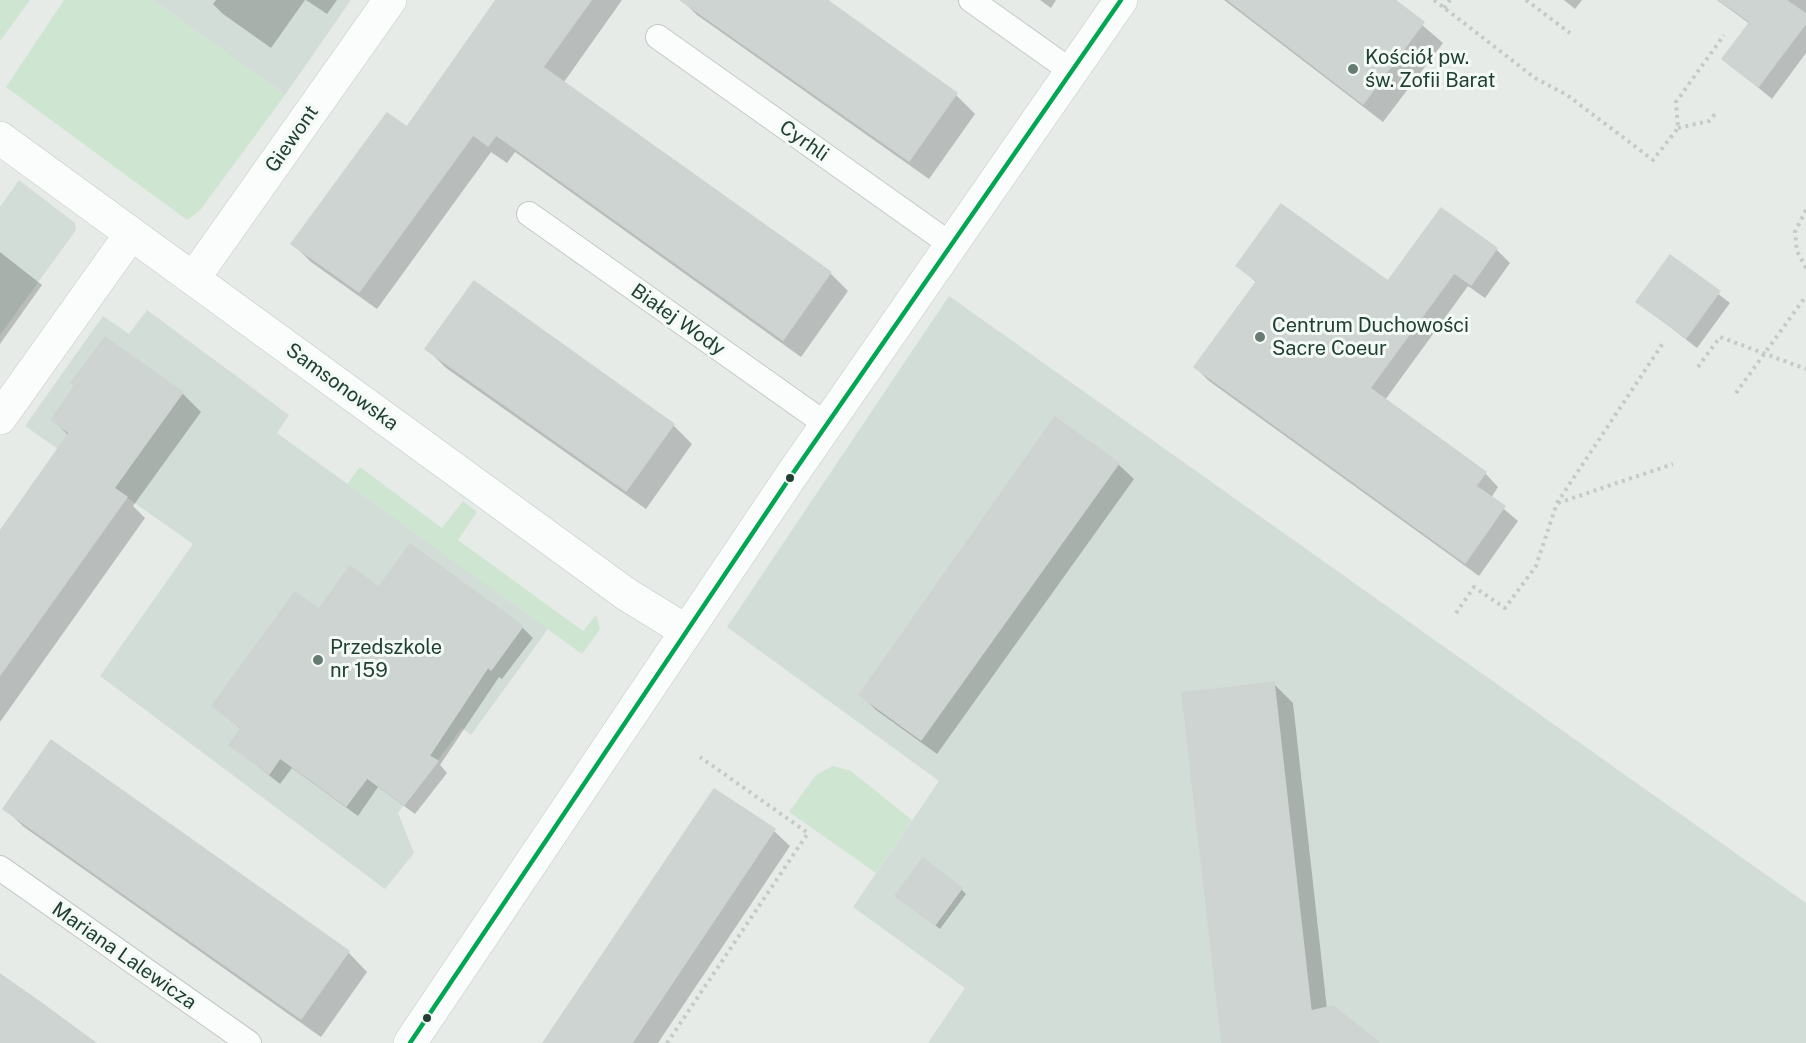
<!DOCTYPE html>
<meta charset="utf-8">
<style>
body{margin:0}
canvas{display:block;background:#e6ebe8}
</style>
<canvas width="1806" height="1043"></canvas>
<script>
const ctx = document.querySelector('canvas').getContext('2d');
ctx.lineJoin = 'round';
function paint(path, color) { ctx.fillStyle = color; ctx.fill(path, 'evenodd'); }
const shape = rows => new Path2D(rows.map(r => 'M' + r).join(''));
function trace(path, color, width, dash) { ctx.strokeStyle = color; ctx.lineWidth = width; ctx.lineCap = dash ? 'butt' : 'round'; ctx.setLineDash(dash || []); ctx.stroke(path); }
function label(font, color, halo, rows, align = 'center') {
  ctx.font = font + ' "Public Sans",sans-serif'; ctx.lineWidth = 6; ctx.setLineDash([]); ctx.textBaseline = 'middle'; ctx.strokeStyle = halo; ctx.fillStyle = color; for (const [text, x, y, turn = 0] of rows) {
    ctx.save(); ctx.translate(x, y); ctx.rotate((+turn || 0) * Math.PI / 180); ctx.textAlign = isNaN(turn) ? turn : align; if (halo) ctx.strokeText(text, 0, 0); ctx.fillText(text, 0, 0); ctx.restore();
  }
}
const built = shape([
 [153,0,351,0,285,95],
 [19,180,75,223,76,230,0,335,0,207],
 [949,296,1806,903,1806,1043,928,1043,965,988,853,907,939,781,727,627],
 [147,310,289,415,277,433,548,629,471,735,462,728,398,813,414,853,385,889,100,676,193,544,25,426,103,316,129,334]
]);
const green = shape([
 [0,0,30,0,0,41],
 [64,0,153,0,285,95,201,209,193,216,187,220,6,87],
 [360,467,442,528,463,501,477,512,458,540,583,631,596,615,600,629,582,654,347,484],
 [833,766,851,771,912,820,876,873,789,812,816,775]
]);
const shadow = shape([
 [216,0,305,0,271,48,223,14,213,4],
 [306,0,337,0,327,14],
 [499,0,622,0,564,82,830,273,848,291,801,357,515,152,507,163,491,152,377,309,311,262,293,244,407,129],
 [682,0,822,0,956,95,975,114,929,179,697,15],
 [1040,0,1056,0,1051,8],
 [1224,0,1393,0,1443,43,1383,122],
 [1564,0,1582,0,1575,9],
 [1717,0,1806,0,1806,53,1772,99,1724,59,1750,24],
 [1442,210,1496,249,1510,263,1485,298,1468,286,1385,400,1485,473,1498,487,1491,498,1518,521,1479,576,1209,381,1195,367,1257,283,1238,266,1388,283],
 [0,252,42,285,0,344],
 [1670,257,1730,303,1697,348,1638,302],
 [427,349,673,425,692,444,646,509,446,368],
 [182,393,201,412,133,506,145,518,0,722,0,533,69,436,53,420],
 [1118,464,1134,479,937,754,876,710,861,695],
 [379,589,522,627,533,638,502,679,499,677,440,765,447,773,415,814,378,787,358,816,292,768,280,784,231,745,242,730,214,706,319,611],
 [1274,684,1293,703,1327,1009,1377,1043,1224,1043],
 [714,791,774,831,790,846,658,1043,545,1043],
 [4,808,348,952,367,972,321,1037,24,827],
 [961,889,966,894,940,929,897,896]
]);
const building = shape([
 [496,0,591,0,543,67,831,272,783,340,496,135,488,146,473,135,359,292,291,244,387,113,407,127,496,0],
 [680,0,827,0,957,93,909,161,680,0],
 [1228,0,1395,0,1424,22,1363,104,1228,0],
 [1719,0,1786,0,1806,14,1806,23,1758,87,1722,59,1750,22,1719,0],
 [1281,204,1388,281,1441,208,1497,248,1471,285,1454,273,1370,388,1486,472,1476,486,1505,506,1465,563,1194,367,1257,281,1236,266,1281,204],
 [1670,255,1720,291,1686,338,1636,302,1670,255],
 [474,281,674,424,626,491,425,349,474,281],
 [105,337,183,392,114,488,127,497,0,675,0,531,69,433,51,420,75,386,71,383,105,337],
 [1055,417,1119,463,921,740,859,695,1055,417],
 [410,544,523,626,491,670,488,667,429,756,438,761,404,805,367,778,346,806,280,758,269,774,229,745,241,728,212,706,295,592,319,609,350,566,379,587,410,544],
 [1274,682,1311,1011,1333,1006,1380,1043,1222,1043,1182,693,1274,682],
 [51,740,349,951,301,1019,3,809,51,740],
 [714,789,775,829,632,1043,543,1043,714,789],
 [923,858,962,888,935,925,895,896,923,858],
 [0,974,40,1002,96,1043,0,1043,0,974]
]);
const path = shape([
 [1434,0,1535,78,1567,95,1653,160,1678,128,1676,102,1724,35],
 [1526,0,1570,33],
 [1444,8,1450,0],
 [1678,128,1709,121,1716,113],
 [1806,210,1795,232,1797,251,1806,268],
 [1698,367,1720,337,1806,369],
 [1736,393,1806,296],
 [1558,503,1673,464],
 [1456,613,1474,587,1505,608,1536,566,1557,503,1663,343],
 [667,1043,808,833,700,757]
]);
const service = shape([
 [971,0,1071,71],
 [658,37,950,244],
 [529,214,827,425],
 [0,868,249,1043]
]);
const minor = shape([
 [0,138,626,594,686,631],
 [193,279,390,0],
 [0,418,131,234],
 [410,1043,791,476,1121,0]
]);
const bus1 = shape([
 [410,1043,791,476,1121,0]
]);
const markers = [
 [1353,69,6,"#667c72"],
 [1260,337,6,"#667c72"],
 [790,478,5,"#214033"],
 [318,660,6,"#667c72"],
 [427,1018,5,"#214033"]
];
const poiNames = [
 ["Kościół pw.",1365,58],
 ["św. Zofii Barat",1365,81],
 ["Centrum Duchowości",1272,326],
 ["Sacre Coeur",1272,349],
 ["Przedszkole",330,648],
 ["nr 159",330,671]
];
const streetNames = [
 ["Giewont",292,139,-55],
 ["Cyrhli",804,141,35],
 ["Białej Wody",678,320,35],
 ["Samsonowska",342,387,36],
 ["Mariana Lalewicza",124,956,35]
];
paint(built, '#d3ddd7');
paint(green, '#cee5d1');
paint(shadow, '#0003');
paint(building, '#ced4d1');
trace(building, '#ced4d1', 1.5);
trace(service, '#c3c8c5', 26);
trace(minor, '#c3c8c5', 34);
trace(path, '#c2cbc6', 4, [3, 4.5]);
trace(service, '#fbfcfc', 24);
trace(minor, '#fbfcfc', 33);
trace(bus1, '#00a651', 4.5);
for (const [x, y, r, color] of markers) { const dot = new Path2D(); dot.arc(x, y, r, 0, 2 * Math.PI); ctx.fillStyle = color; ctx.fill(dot); trace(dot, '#f4faf6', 2); }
label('20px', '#214033', '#f4faf6', poiNames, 'left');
label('20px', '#214033', '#f4faf6', streetNames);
</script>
